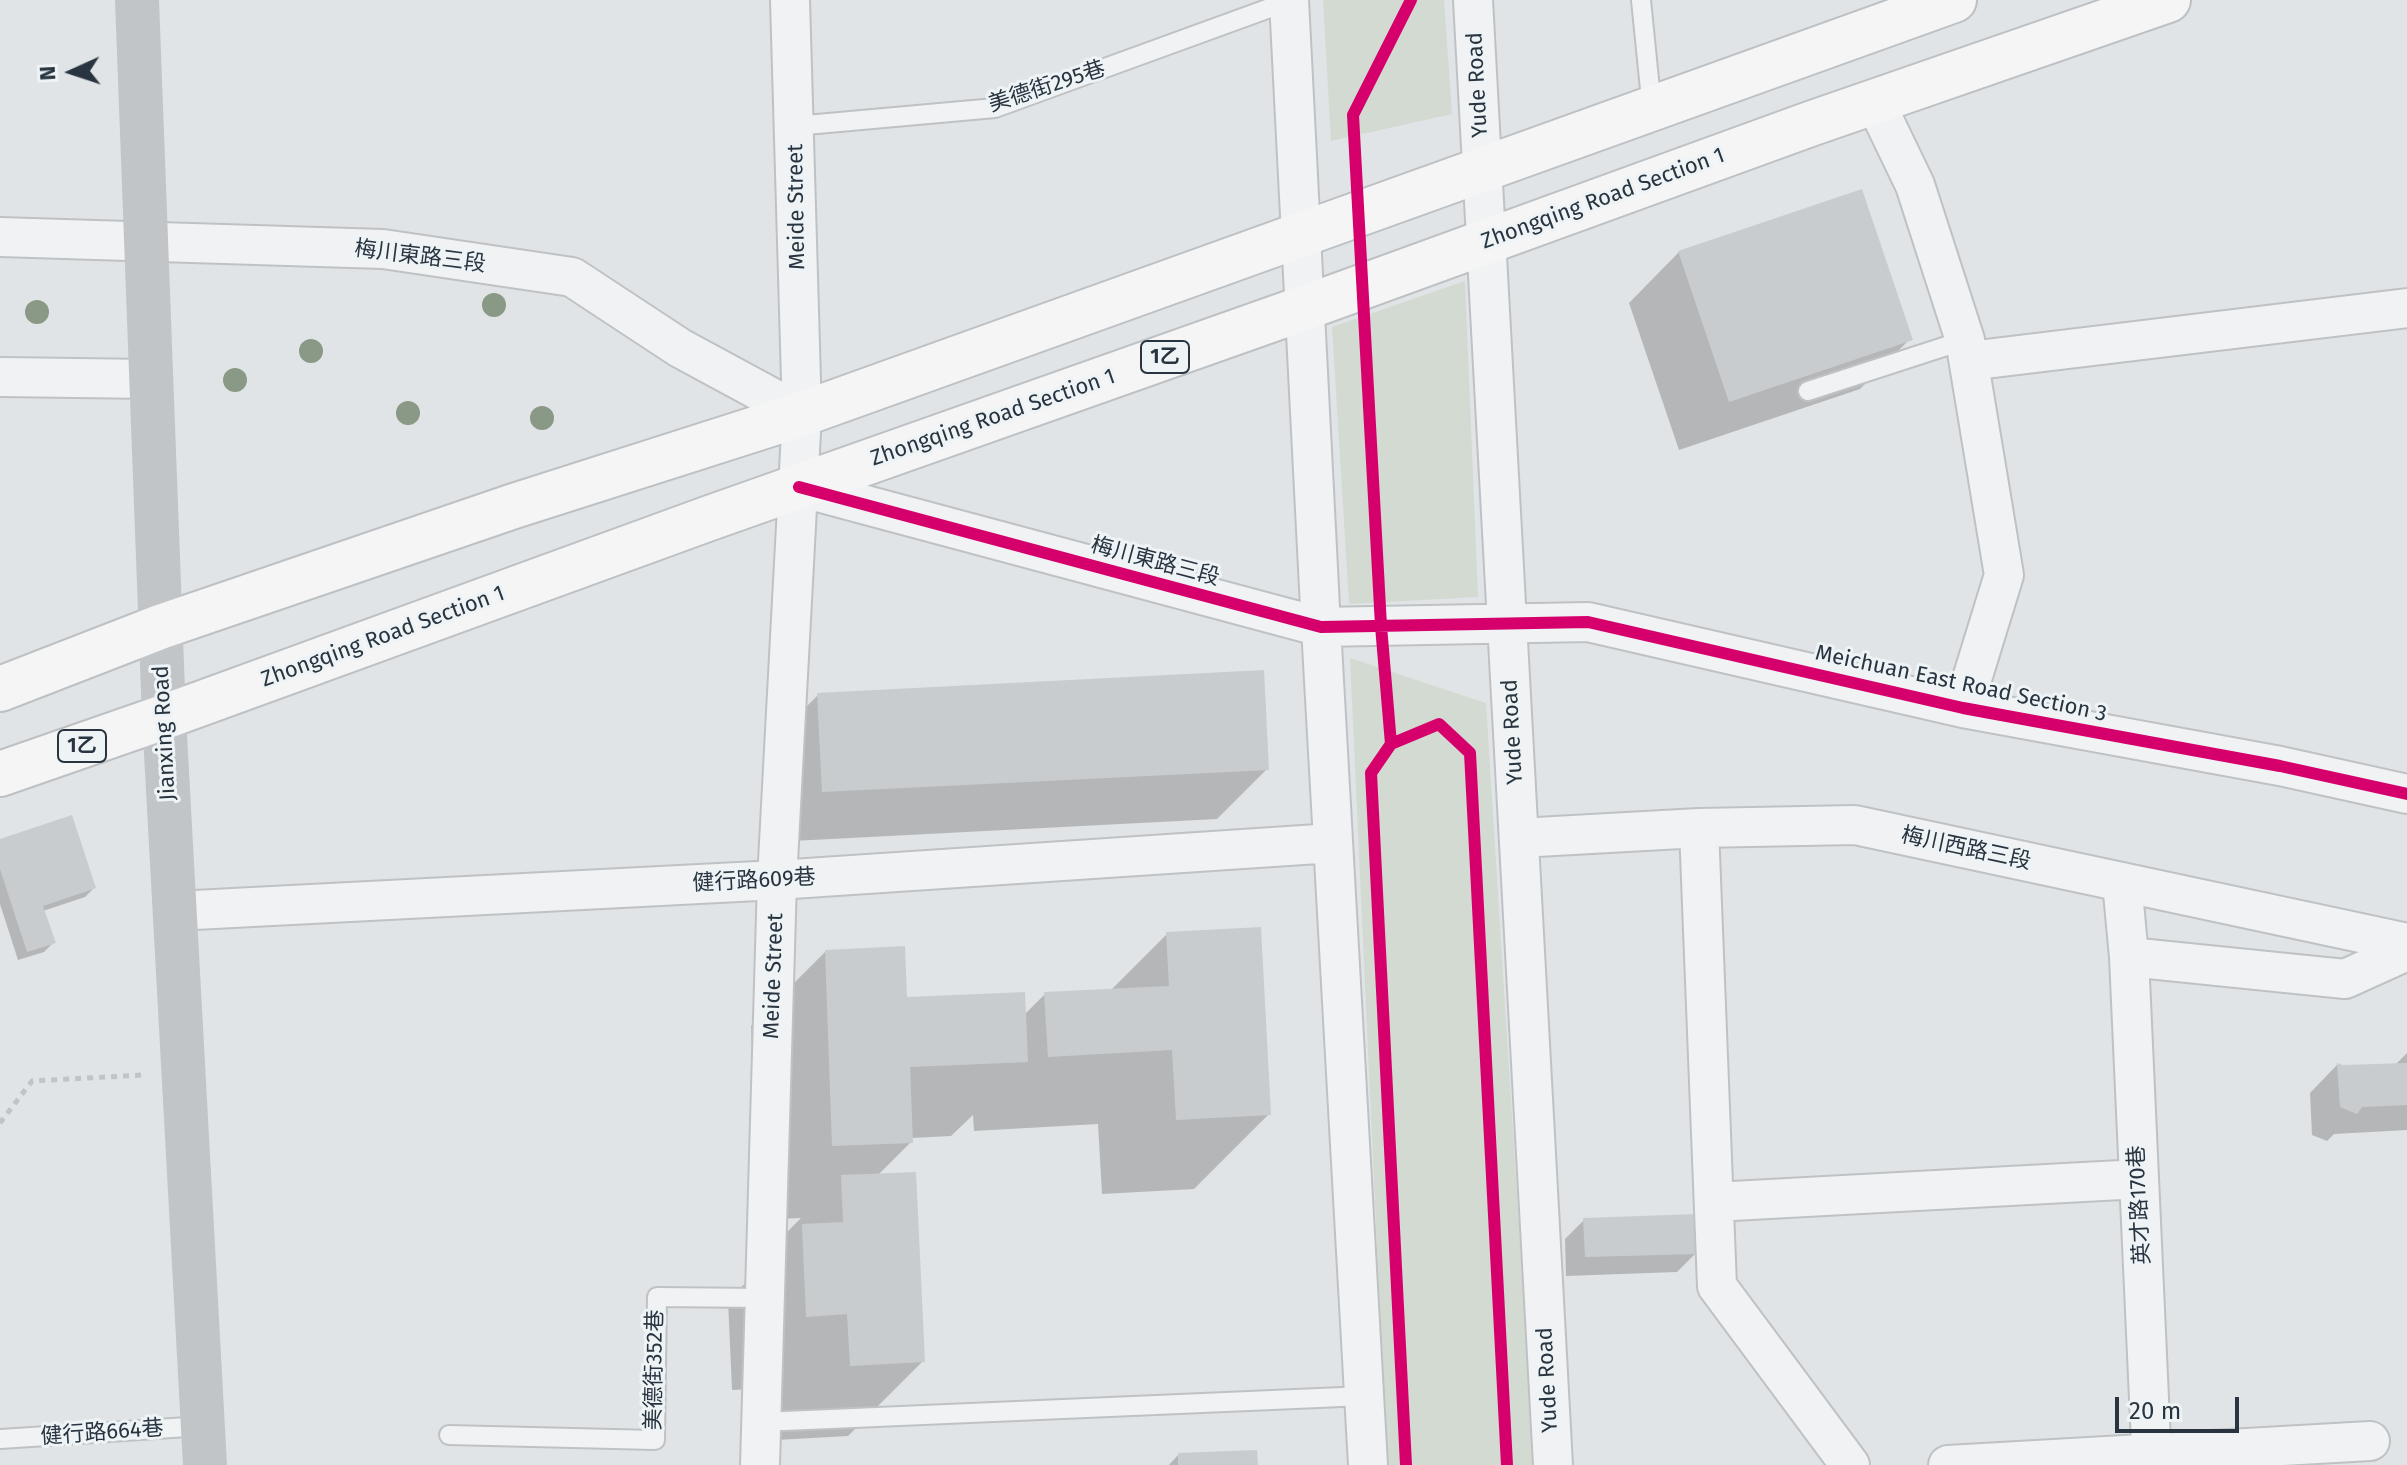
<!DOCTYPE html>
<meta charset="utf-8">
<style>
body{margin:0}
#map{position:relative;width:2407px;height:1465px;overflow:hidden;background:#e1e4e6;font-family:"Fira Sans",sans-serif}
canvas{display:block}
.north{position:absolute;left:32px;top:32px;width:80px;height:80px;-webkit-text-stroke:6px #eef3f6;paint-order:stroke;rotate:267deg;font-size:22px;font-weight:700;line-height:32px;text-align:center;color:#28343f}
.north::after{content:'';display:block;margin:auto;width:28px;height:36px;background:#28343f;clip-path:polygon(50% 0,100% 100%,50% 72%,0 100%)}
.scale{position:absolute;left:2115px;top:1397px;width:124px;height:36px;box-sizing:border-box;border:4px solid #28343f;border-top:0;padding-left:10px;font-size:24px;line-height:28px;white-space:nowrap;color:#28343f;-webkit-text-stroke:6px #eef3f6;paint-order:stroke}
</style>
<div id="map">
<canvas width="2407" height="1465"></canvas>
<div class="north">N</div>
<div class="scale">20 m</div>
</div>
<script>
const ctx = document.querySelector('canvas').getContext('2d');
ctx.lineJoin = 'round';
function paint(path, color) { ctx.fillStyle = color; ctx.fill(path, 'evenodd'); }
const shape = rows => new Path2D(rows.map(r => 'M' + r).join(''));
function trace(path, color, width, dash) { ctx.strokeStyle = color; ctx.lineWidth = width; ctx.lineCap = dash ? 'butt' : 'round'; ctx.setLineDash(dash || []); ctx.stroke(path); }
function label(font, color, halo, rows, align = 'center') {
  ctx.font = font + ' "Fira Sans","Noto Sans TC",sans-serif'; ctx.lineWidth = 6; ctx.setLineDash([]); ctx.textBaseline = 'middle'; ctx.strokeStyle = halo; ctx.fillStyle = color; for (const [text, x, y, turn = 0] of rows) {
    ctx.save(); ctx.translate(x, y); ctx.rotate((+turn || 0) * Math.PI / 180); ctx.textAlign = isNaN(turn) ? turn : align; if (halo) ctx.strokeText(text, 0, 0); ctx.fillText(text, 0, 0); ctx.restore();
  }
}
const green = shape([
 [1323,0,1444,0,1452,114,1331,141],
 [1465,281,1478,597,1349,604,1332,327],
 [1350,658,1486,703,1534,1465,1387,1465]
]);
const shadow = shape([
 [1679,252,1910,339,1860,389,1679,450,1629,303],
 [818,695,1267,769,1217,819,773,842,768,745],
 [0,841,94,888,85,897,43,911,53,943,44,952,18,960,0,904],
 [1167,934,1269,1114,1194,1189,1102,1194,1098,1124,974,1131,973,1115,951,1136,911,1138,911,1142,878,1175,923,1361,848,1436,776,1440,773,1388,732,1390,728,1300,768,1261,767,1252,801,1218,758,1220,751,1026,825,952,905,999,1024,1015,1045,994,1110,991],
 [2407,1053,2407,1130,2334,1134,2327,1141,2312,1135,2310,1093,2337,1065,2394,1066],
 [1584,1220,1696,1253,1677,1272,1566,1276,1565,1239],
 [1178,1455,1256,1465,1169,1465]
]);
const building = shape([
 [1862,189,1913,340,1729,402,1678,251],
 [1264,670,1269,770,822,792,817,693],
 [72,815,96,888,43,906,56,943,27,952,0,869,0,839],
 [1261,927,1271,1115,1176,1120,1172,1050,1048,1057,1044,992,1169,986,1166,932],
 [905,946,907,997,1025,992,1028,1062,910,1067,913,1143,832,1146,825,950],
 [2337,1063,2343,1065,2407,1063,2407,1105,2362,1107,2357,1114,2340,1107],
 [916,1172,925,1362,850,1366,847,1314,806,1317,802,1224,843,1222,841,1175],
 [1697,1214,1698,1254,1585,1257,1583,1218],
 [1257,1450,1258,1465,1178,1465,1178,1453]
]);
const path = shape([
 [0,1123,32,1081,143,1075]
]);
const lane = shape([
 [1641,0,1652,109],
 [795,126,995,108,1289,1],
 [1808,391,1965,340],
 [761,1422,1365,1396],
 [449,1435,655,1440,657,1297,763,1298],
 [0,1439,203,1426]
]);
const street = shape([
 [1289,0,1321,627,1368,1465],
 [1473,0,1553,1465],
 [1875,102,1915,185,1965,340,2004,575,1963,708],
 [0,237,383,249,572,277,680,348,802,414],
 [1969,361,2407,308],
 [0,377,152,379],
 [799,487,1321,627,1588,622,1963,708,2280,766,2407,794],
 [1699,828,1717,1286,1850,1465],
 [1519,838,1699,828,1855,825,2407,943],
 [2122,882,2129,957,2152,1465],
 [175,911,777,880,1333,843],
 [2129,957,2345,979,2407,951],
 [1714,1202,2139,1179],
 [760,1465,777,880,802,414,790,0],
 [1948,1465,2370,1441]
]);
const secondary = shape([
 [137,0,164,717,205,1465]
]);
const primary = shape([
 [0,689,160,627,514,506,802,414,1954,0],
 [0,774,164,717,707,519,1304,308,1810,124,2168,0]
]);
const cycleway = shape([
 [799,487,1321,627,1588,622,1963,708,2280,766,2407,794],
 [1391,744,1381,626,1353,115,1411,0],
 [1406,1465,1371,773,1391,744,1439,724,1470,753,1507,1465]
]);
const trees = [
 [494,305],
 [37,312],
 [311,351],
 [235,380],
 [408,413],
 [542,418]
];
const shields = [
 [1165,357,48],
 [82,746,48]
];
const shieldNames = [
 ["1乙",1165,357],
 ["1乙",82,746]
];
const streetNames = [
 ["Yude Road",1478,85,-93],
 ["美德街295巷",1047,87,-18],
 ["Zhongqing Road Section 1",1603,199,-20],
 ["Meide Street",797,207,-91],
 ["梅川東路三段",420,257,7],
 ["Zhongqing Road Section 1",993,418,-19],
 ["梅川東路三段",1155,562,15],
 ["Zhongqing Road Section 1",383,637,-20],
 ["Meichuan East Road Section 3",1961,684,12],
 ["Yude Road",1513,732,-93],
 ["Jianxing Road",165,733,-93],
 ["梅川西路三段",1966,849,12],
 ["健行路609巷",754,881,-3],
 ["Meide Street",774,976,-88],
 ["英才路170巷",2140,1205,-93],
 ["美德街352巷",655,1370,-89],
 ["Yude Road",1548,1380,-93],
 ["健行路664巷",102,1433,-4]
];
paint(green, '#d3dad1');
paint(shadow, '#0003');
paint(building, '#c9ccce');
trace(lane, '#bfc2c4', 22);
trace(street, '#bfc2c4', 42);
trace(primary, '#bdc1c4', 48);
trace(path, '#c0c4c7', 5, [6, 6]);
trace(lane, '#f1f2f3', 18);
trace(street, '#f1f2f3', 38);
trace(secondary, '#c2c5c8', 44);
trace(primary, '#f5f5f6', 44);
trace(cycleway, '#d6006c', 12);
ctx.fillStyle = '#8a9985';
for (const [x, y] of trees) { ctx.beginPath(); ctx.arc(x, y, 12, 0, 2 * Math.PI); ctx.fill(); }
for (const [x, y, w] of shields) { const box = new Path2D(); box.roundRect(x - w / 2, y - 16, w, 32, 6); ctx.fillStyle = '#eef3f6'; ctx.fill(box); trace(box, '#28343f', 2); }
label('bold 20px', '#28343f', null, shieldNames);
label('22px', '#28343f', '#eef3f6', streetNames);
</script>
